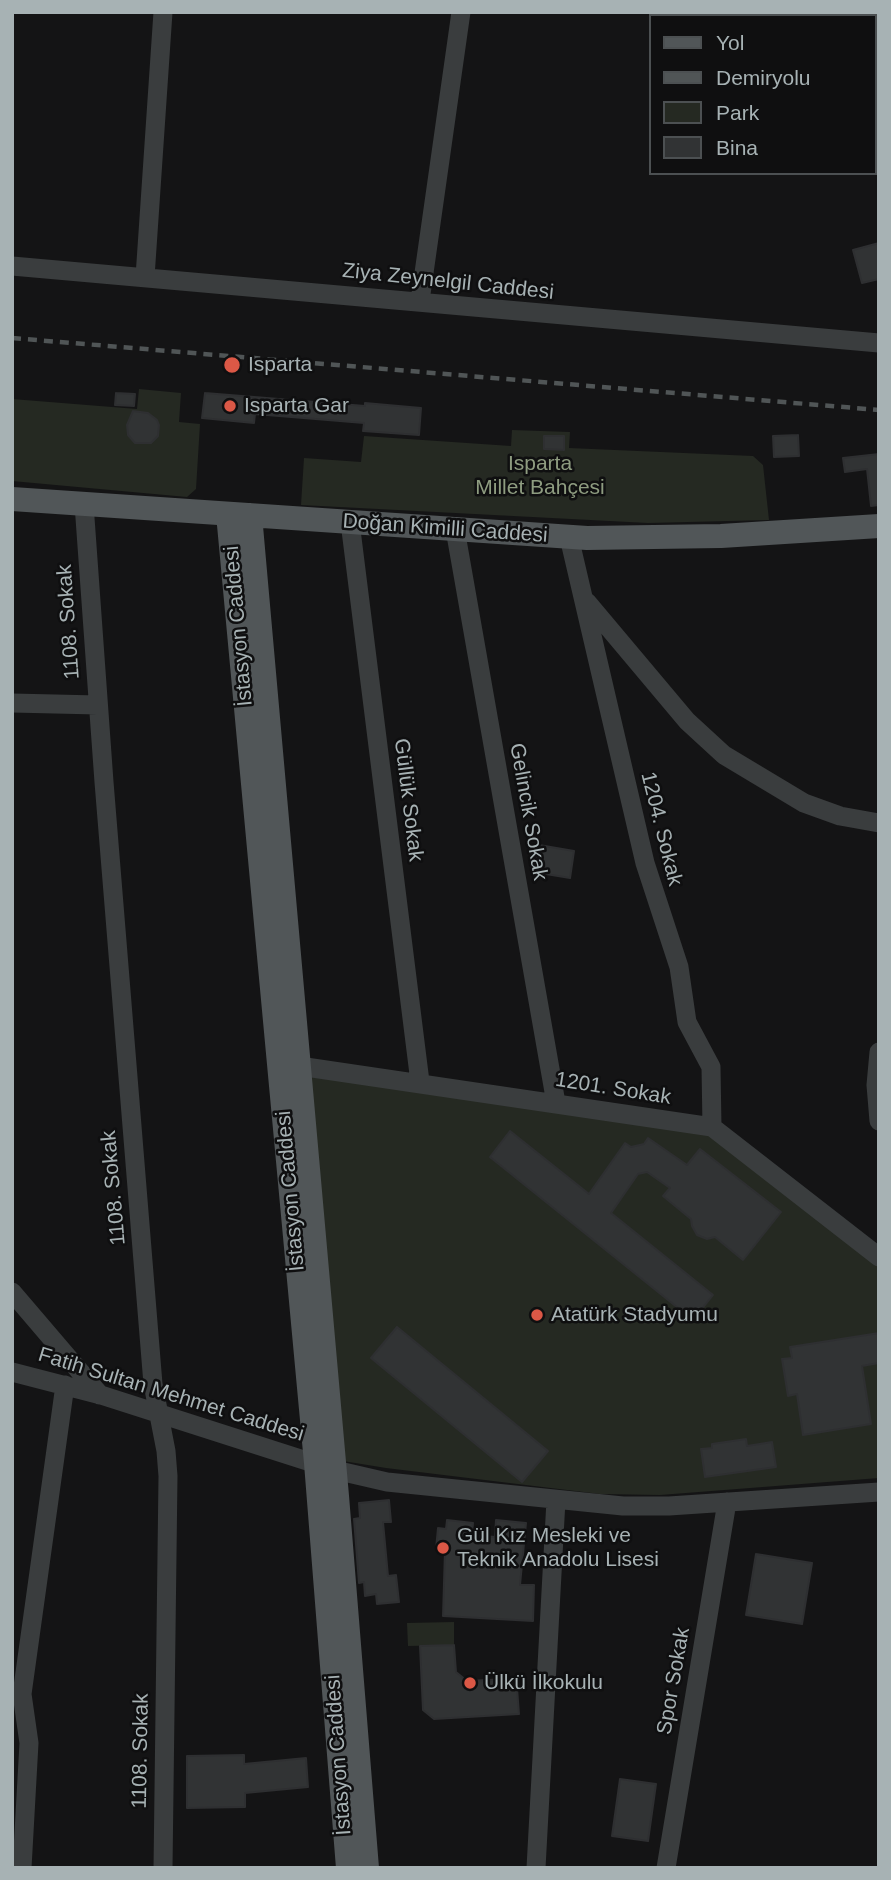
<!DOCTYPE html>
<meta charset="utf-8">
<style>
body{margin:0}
#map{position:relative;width:891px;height:1880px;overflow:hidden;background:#141415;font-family:Helvetica,sans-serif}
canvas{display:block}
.frame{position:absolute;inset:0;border:14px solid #a7b2b4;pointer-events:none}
.legend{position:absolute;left:649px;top:14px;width:228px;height:161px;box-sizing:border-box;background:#0f0f10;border:2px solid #4c5052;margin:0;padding:9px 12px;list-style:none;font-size:21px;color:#a7b2b4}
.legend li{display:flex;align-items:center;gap:14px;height:35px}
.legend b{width:35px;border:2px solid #4c5052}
</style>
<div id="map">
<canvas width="891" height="1880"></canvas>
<div class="frame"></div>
<ul class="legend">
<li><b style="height:9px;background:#515658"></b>Yol</li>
<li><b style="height:9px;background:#505556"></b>Demiryolu</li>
<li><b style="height:19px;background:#252922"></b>Park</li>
<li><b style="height:19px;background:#313334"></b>Bina</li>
</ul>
</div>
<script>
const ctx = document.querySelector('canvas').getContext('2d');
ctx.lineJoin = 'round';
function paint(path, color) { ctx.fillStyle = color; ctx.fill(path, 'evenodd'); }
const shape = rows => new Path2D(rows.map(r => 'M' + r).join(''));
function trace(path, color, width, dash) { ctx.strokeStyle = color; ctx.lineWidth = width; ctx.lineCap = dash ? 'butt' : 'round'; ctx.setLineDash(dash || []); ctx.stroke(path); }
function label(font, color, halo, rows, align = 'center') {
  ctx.font = font + ' Helvetica,sans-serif'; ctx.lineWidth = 5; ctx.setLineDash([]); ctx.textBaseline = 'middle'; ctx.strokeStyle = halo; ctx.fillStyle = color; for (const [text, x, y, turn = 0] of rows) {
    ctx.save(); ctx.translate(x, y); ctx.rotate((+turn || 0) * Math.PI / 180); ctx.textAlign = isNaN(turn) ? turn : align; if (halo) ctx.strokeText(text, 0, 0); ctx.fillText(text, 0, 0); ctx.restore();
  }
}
const green = shape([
 [139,389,181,393,179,422,200,424,196,489,187,497,12,481,12,399,137,409],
 [512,430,570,432,569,448,753,456,763,465,769,520,648,523,301,505,304,458,361,462,364,436,511,446],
 [308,1075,710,1133,879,1262,879,1478,660,1495,600,1494,386,1468,343,1461],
 [454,1622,454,1645,408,1646,407,1623]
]);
const building = shape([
 [879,243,879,279,862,283,853,250,879,243],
 [116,393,135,394,134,406,115,405,116,393],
 [205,393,365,406,365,403,421,408,419,435,363,431,364,423,255,414,254,423,202,418,205,393],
 [133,411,148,413,157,420,159,425,158,436,151,443,135,443,128,435,127,425,133,411],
 [798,435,799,456,774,457,773,436,798,435],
 [544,436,564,436,564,450,544,449,544,436],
 [879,454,879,505,871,506,867,469,845,472,843,458,879,454],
 [539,845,574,851,570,878,534,872,539,845],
 [510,1131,589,1194,625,1143,631,1147,644,1144,648,1138,687,1165,700,1149,781,1212,743,1260,715,1237,707,1239,697,1235,692,1226,691,1219,663,1196,670,1188,647,1172,638,1174,611,1213,713,1295,693,1320,490,1157,510,1131],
 [397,1327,548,1451,522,1482,371,1358,397,1327],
 [879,1333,879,1363,862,1366,871,1424,803,1435,797,1394,788,1396,782,1359,792,1358,790,1347,879,1333],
 [746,1439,747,1446,772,1442,776,1467,705,1477,701,1449,712,1448,712,1444,746,1439],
 [389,1500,391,1522,383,1522,388,1576,396,1575,399,1602,377,1604,376,1594,365,1596,364,1582,359,1583,354,1519,360,1518,359,1503,389,1500],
 [447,1520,473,1523,472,1535,495,1537,496,1520,526,1523,520,1585,534,1585,533,1621,443,1616,445,1550,436,1549,438,1528,446,1529,447,1520],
 [756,1554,812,1563,802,1624,746,1615,756,1554],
 [454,1645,456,1672,467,1681,508,1679,509,1689,517,1688,519,1714,434,1719,423,1710,420,1646,454,1645],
 [244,1755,244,1764,306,1758,308,1787,245,1793,245,1807,187,1808,187,1756,244,1755],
 [620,1779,656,1784,648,1841,612,1836,620,1779]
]);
const minor = shape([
 [12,266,879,343],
 [145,277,163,12],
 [420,301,461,12],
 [84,504,104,782,153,1384,166,1451,168,1476,163,1868],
 [350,522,420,1082],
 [455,529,556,1103],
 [569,537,645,863,679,967,687,1022,711,1067,712,1127],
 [587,602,687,721,724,755,804,803,840,816,879,823],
 [12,703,98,705],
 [879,1052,876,1085,879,1121],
 [299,1066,712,1127,879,1257],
 [12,1292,100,1395],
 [12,1372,101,1395,335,1470,387,1482,623,1506,669,1506,879,1492],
 [22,1868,29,1743,22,1694,65,1385],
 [536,1868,556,1500],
 [666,1868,727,1502]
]);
const major = shape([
 [12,499,587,538,721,536,879,526],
 [228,514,316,1463,348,1868],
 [250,515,337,1496,367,1868]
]);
const rail = shape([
 [12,338,879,410]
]);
const markers = [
 [232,365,9,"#db5846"],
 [230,406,7,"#db5846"],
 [537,1315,7,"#db5846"],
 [443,1548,7,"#db5846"],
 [470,1683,7,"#db5846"]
];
const streetNames = [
 ["Ziya Zeynelgil Caddesi",448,282,6],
 ["Doğan Kimilli Caddesi",445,529,4],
 ["1108. Sokak",69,622,-94],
 ["İstasyon Caddesi",239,626,-95],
 ["Güllük Sokak",408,800,83],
 ["Gelincik Sokak",528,812,80],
 ["1204. Sokak",661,829,76],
 ["1201. Sokak",613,1089,9],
 ["1108. Sokak",114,1188,-95],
 ["İstasyon Caddesi",291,1191,-95],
 ["Fatih Sultan Mehmet Caddesi",171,1395,17],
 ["Spor Sokak",674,1681,-80],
 ["1108. Sokak",141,1751,-89],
 ["İstasyon Caddesi",339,1755,-94]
];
const poiNames = [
 ["Isparta",248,365],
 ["Isparta Gar",244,406],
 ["Atatürk Stadyumu",551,1315],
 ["Gül Kız Mesleki ve",457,1536],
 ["Teknik Anadolu Lisesi",457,1560],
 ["Ülkü İlkokulu",484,1683]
];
const parkNames = [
 ["Isparta",540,464],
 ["Millet Bahçesi",540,488]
];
paint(green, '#252922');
paint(building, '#313334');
trace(building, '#2e2f31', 2);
trace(minor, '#3a3d3e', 19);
trace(major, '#515658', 24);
trace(rail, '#505556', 4.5, [9, 7]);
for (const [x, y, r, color] of markers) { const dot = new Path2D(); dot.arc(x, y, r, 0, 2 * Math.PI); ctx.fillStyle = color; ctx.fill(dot); trace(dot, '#0f0f10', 2.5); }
label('21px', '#a7b2b4', '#0f0f10', streetNames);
label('21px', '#a7b2b4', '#0f0f10', poiNames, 'left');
label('21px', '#8e9c80', '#0f0f10', parkNames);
</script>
